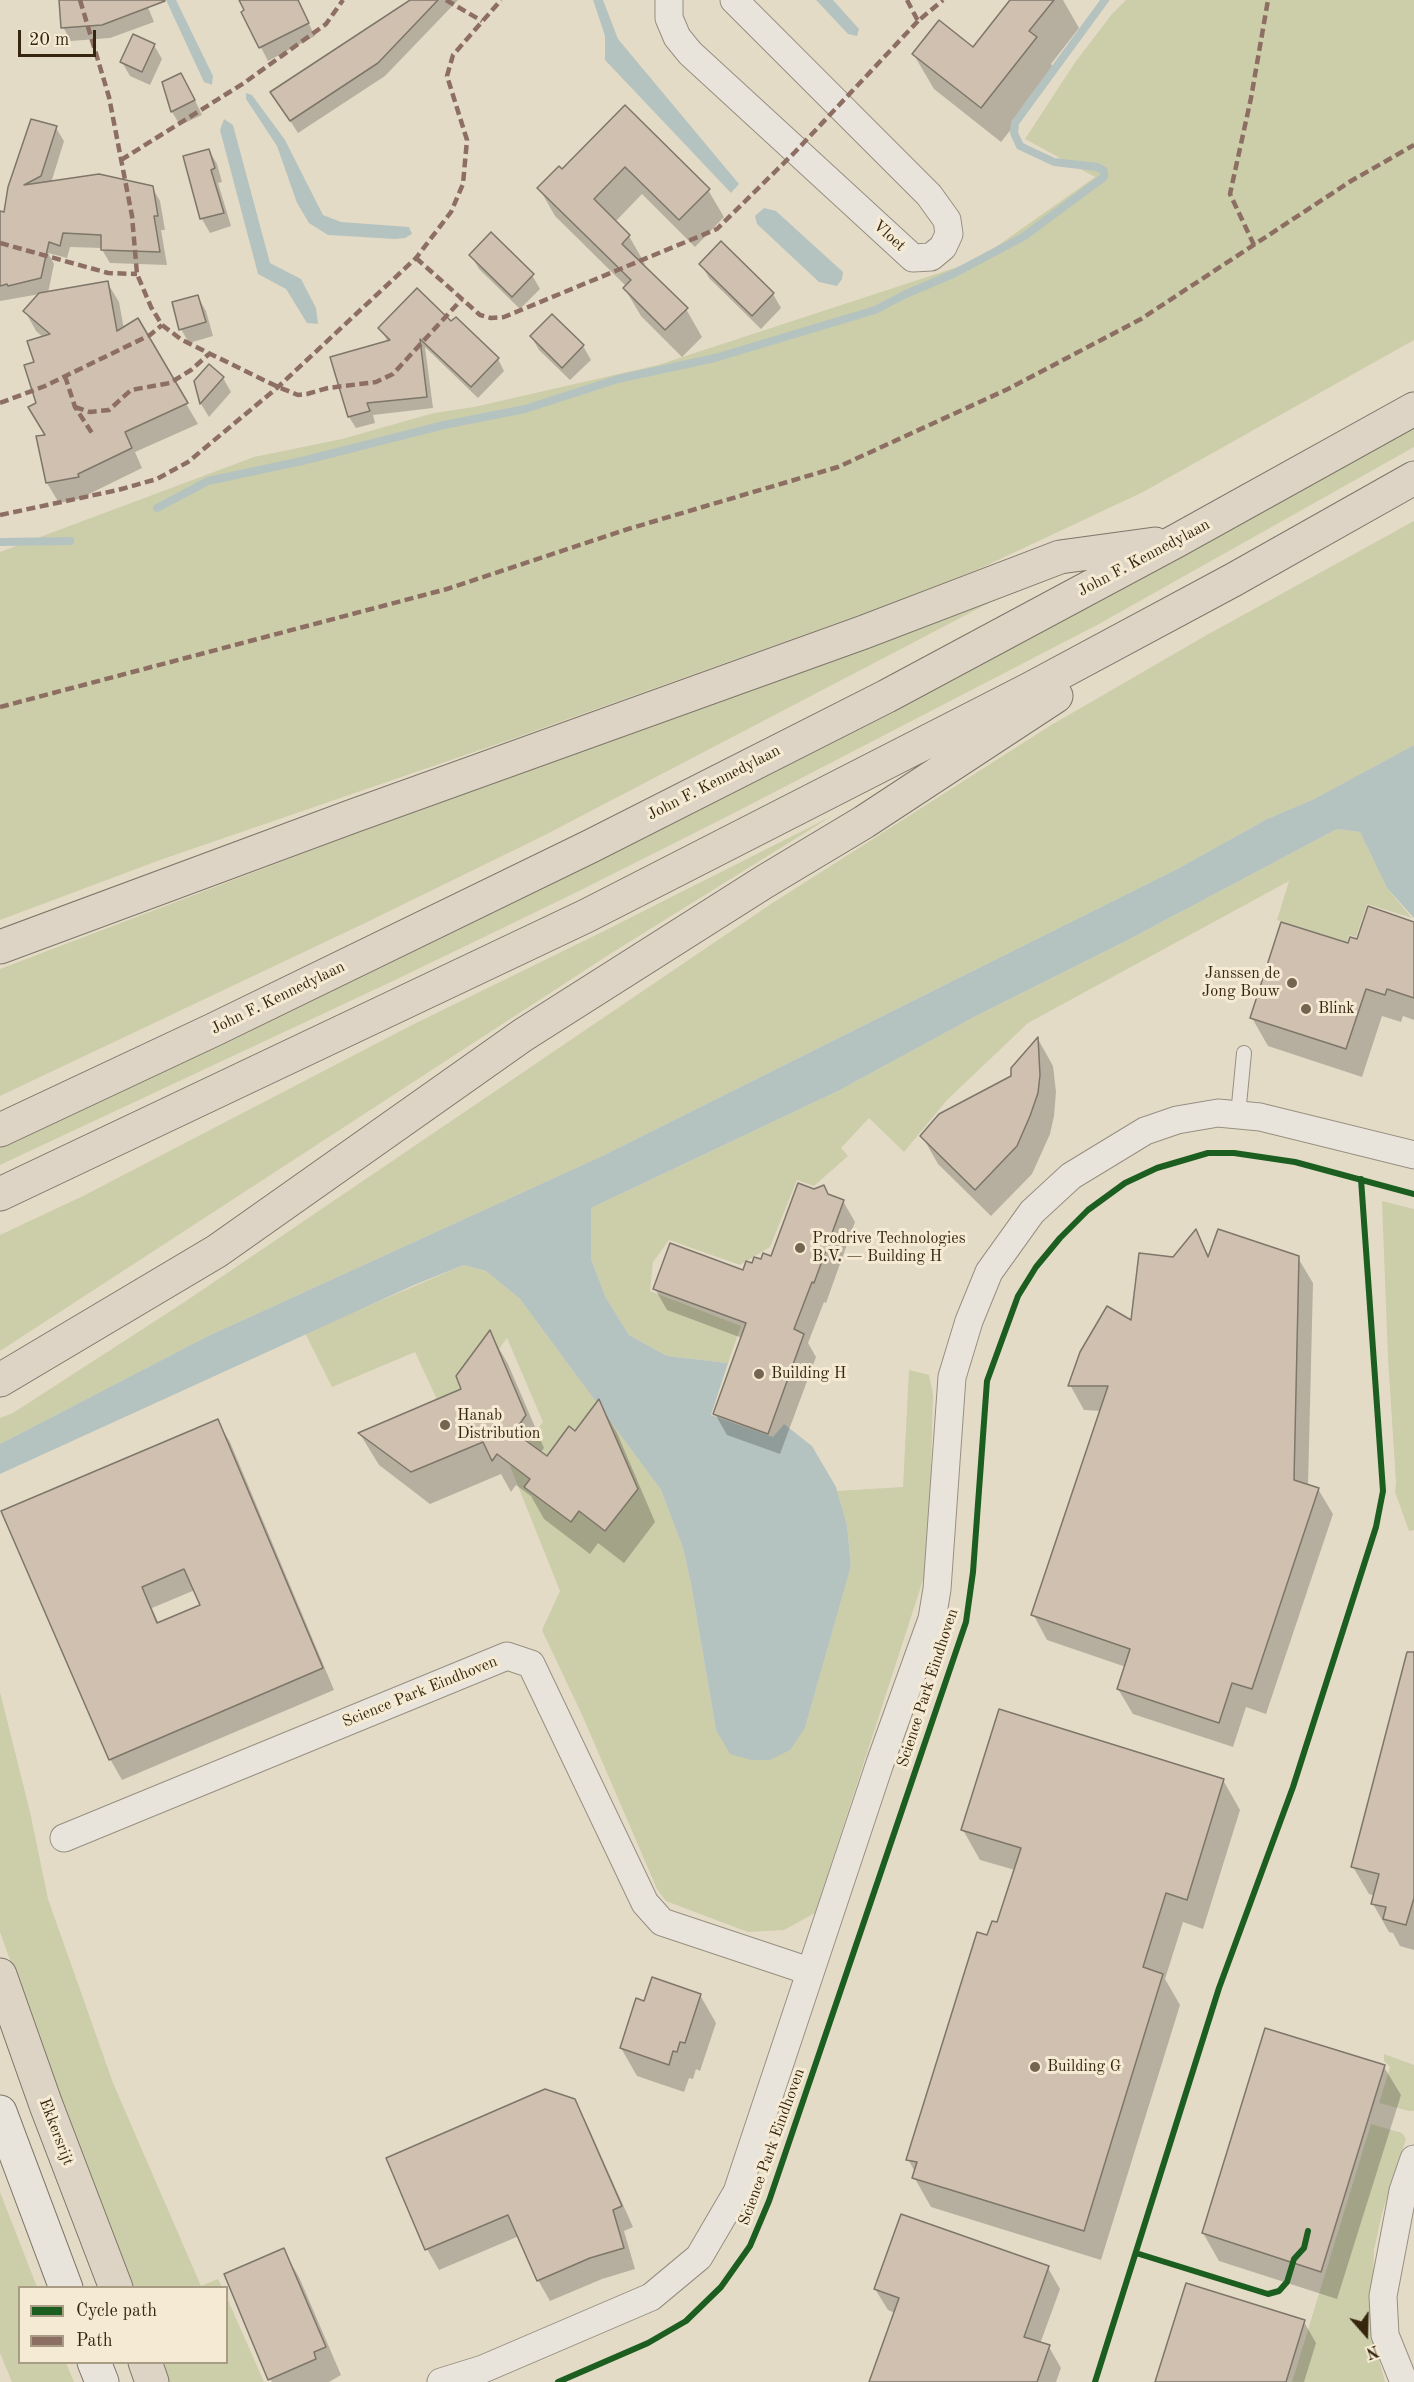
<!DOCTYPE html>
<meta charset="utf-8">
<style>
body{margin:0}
#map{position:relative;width:1414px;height:2382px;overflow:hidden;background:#e4dbc7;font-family:"Old Standard TT",serif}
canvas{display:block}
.legend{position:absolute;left:18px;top:2286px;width:210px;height:78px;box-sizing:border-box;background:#f5ead3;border:2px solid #a99c85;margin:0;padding:8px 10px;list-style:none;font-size:18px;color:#36260f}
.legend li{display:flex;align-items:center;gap:12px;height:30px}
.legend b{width:30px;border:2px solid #a99c85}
.north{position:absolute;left:1336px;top:2304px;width:60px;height:60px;-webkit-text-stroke:4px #f5ead3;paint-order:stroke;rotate:160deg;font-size:16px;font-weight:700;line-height:24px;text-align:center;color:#36260f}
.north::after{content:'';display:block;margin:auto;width:21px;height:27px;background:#36260f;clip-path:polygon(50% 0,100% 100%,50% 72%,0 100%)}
.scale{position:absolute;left:18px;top:30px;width:78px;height:27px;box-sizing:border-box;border:3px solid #36260f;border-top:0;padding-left:8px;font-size:18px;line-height:21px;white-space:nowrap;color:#36260f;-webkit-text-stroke:4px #f5ead3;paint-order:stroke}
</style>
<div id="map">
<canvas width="1414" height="2382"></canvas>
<ul class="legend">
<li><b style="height:8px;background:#1b5e20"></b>Cycle path</li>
<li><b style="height:8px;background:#8d6e63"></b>Path</li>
</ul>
<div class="north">N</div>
<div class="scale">20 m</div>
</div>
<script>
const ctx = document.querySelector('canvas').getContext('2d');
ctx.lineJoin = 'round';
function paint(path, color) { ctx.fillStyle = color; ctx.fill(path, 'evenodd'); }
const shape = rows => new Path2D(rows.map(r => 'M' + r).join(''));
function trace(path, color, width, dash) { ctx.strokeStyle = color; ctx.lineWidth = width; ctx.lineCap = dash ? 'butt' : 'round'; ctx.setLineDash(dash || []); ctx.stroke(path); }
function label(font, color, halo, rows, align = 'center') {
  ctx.font = font + ' "Old Standard TT",serif'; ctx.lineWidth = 6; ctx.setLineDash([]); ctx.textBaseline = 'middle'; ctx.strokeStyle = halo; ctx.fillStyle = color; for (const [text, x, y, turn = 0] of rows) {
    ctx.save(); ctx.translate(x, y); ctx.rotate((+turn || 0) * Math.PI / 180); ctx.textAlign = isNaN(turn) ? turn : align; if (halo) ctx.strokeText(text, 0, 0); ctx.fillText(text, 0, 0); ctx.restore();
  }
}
const green = shape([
 [1126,0,1414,0,1414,340,1143,492,979,569,870,611,515,738,160,860,0,920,0,552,254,457,342,439,434,413,474,407,658,365,976,261,1095,177,1025,139,1076,61,1112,14],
 [1414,423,1414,447,1097,625,734,813,577,892,393,981,0,1165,0,1147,214,1048,567,876,725,796],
 [1414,521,1414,745,1314,799,1267,819,1179,868,600,1157,206,1337,0,1444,0,1418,13,1413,186,1301,771,904,1048,727,1205,636],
 [1008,593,545,835,363,924,0,1096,0,969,527,768],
 [832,816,610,954,0,1351,0,1235,83,1196,414,1024,598,934],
 [1337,829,1360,832,1387,888,1412,918,1367,904,1356,937,1349,935,1347,942,1277,920,1289,881,1028,1023,947,1100,904,1152,869,1118,841,1148,848,1156,814,1186,797,1180,770,1247,740,1265,669,1240,653,1262,650,1291,741,1326,728,1363,667,1356,629,1335,606,1298,591,1259,591,1208,838,1091,976,1016,1126,941],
 [1382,1201,1414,1209,1414,1530,1409,1531,1395,1492,1396,1483,1388,1358],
 [464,1265,486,1271,520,1299,661,1490,683,1548,691,1584,716,1730,805,1728,851,1566,847,1525,837,1491,903,1487,909,1370,929,1375,933,1394,930,1503,924,1577,815,1913,784,1930,748,1932,666,1901,657,1889,583,1717,542,1630,560,1591,510,1466,543,1422,507,1338,475,1382,441,1408,415,1352,332,1387,305,1333],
 [0,1692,30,1812,48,1899,113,2083,201,2286,218,2279,222,2287,132,2287,64,2112,0,1932],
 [1384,2054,1414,2065,1414,2111,1409,2111,1379,2103,1390,2067,1384,2061],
 [1371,2124,1402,2133,1406,2139,1382,2213,1374,2250,1371,2329,1385,2382,1292,2382],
 [0,2192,37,2287,20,2288,20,2362,66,2363,74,2382,12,2382,0,2353],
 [227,2298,264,2382,169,2382,161,2363,226,2362]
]);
const water = shape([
 [166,0,176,0,213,76,212,85,204,82],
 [593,0,603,0,618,39,739,184,731,193,605,60,605,36],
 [816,0,833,0,859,29,857,36,848,34],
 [246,93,252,95,285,140,323,215,341,222,409,227,412,234,405,238,395,239,328,235,309,223,297,203,277,146,246,99],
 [224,119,233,125,270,263,301,279,316,308,318,324,307,323,286,289,258,274,220,130],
 [764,208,776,211,843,272,842,279,837,286,819,282,757,224,755,216],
 [1414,745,1414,918,1387,888,1360,832,1337,829,1126,941,976,1016,838,1091,591,1208,591,1259,606,1298,629,1335,667,1356,728,1363,711,1415,773,1437,784,1424,812,1446,836,1487,847,1525,851,1566,805,1728,790,1750,770,1760,751,1760,730,1754,716,1730,691,1584,683,1548,661,1490,520,1299,486,1271,464,1265,414,1285,0,1474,0,1444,206,1337,600,1157,1179,868,1267,819,1314,799]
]);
const shadow = shape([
 [83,0,145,0,154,22,110,38,71,41,63,27],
 [241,0,297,0,315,36,268,61,243,13,246,11],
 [413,0,458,0,385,76,298,133,280,105],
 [1012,0,1063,0,1079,28,1051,64,1056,73,1001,142,934,89,914,55,974,49],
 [154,45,162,59,150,85,130,76,122,62],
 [164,83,189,88,202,115,180,125,172,112],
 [625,107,708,190,724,217,695,247,642,194,615,222,629,236,645,264,643,266,686,309,702,337,682,357,641,316,625,289,627,287,555,216,539,188,562,171],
 [56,128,64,141,51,183,152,187,160,201,165,230,161,230,167,265,110,263,101,248,70,247,67,258,48,253,54,264,48,293,107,282,119,302,124,329,137,320,198,424,135,452,142,468,89,494,89,497,59,503,47,483,38,438,47,436,38,403,36,363,44,338,36,331,25,311,40,294,0,301,0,228,9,188],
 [209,150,217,164,222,182,218,183,231,226,210,233,202,219,185,157],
 [471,255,532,275,540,289,520,309,479,269],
 [701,264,773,294,781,308,761,329,709,278],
 [198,297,206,311,213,336,189,343,181,329],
 [451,324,498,359,504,371,478,398,425,347,433,408,373,415,375,423,356,428,349,417,332,358,388,342,380,328],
 [531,336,583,346,591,360,570,380,539,350],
 [209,366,223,378,231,392,209,417,201,404,195,382],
 [1414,923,1414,1020,1403,1016,1401,1022,1382,1016,1362,1077,1268,1046,1252,1018,1349,945],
 [1038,1039,1053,1066,1056,1092,1054,1116,1050,1134,1032,1174,991,1216,938,1164,922,1136,1013,1077],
 [828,1196,843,1201,855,1222,826,1303,824,1302,808,1343,816,1357,780,1454,727,1435,715,1414,742,1338,667,1310,655,1289,744,1272,753,1265,772,1258],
 [1195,1232,1210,1257,1298,1258,1313,1283,1308,1486,1318,1489,1333,1514,1266,1714,1246,1707,1233,1747,1133,1714,1118,1689,1126,1667,1047,1640,1033,1614,1101,1411,1084,1410,1070,1385,1132,1322,1173,1258],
 [490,1333,508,1364,544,1448,540,1453,547,1458,575,1433,599,1402,617,1433,655,1522,624,1563,598,1543,590,1554,544,1519,531,1496,516,1485,511,1492,501,1474,430,1504,379,1465,360,1434,463,1390],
 [217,1421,230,1442,334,1690,122,1780,110,1759,3,1512],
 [195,1590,202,1606,159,1624,152,1608],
 [1414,1678,1414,1950,1400,1946,1393,1933,1389,1932,1373,1904,1375,1896,1369,1894,1353,1867],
 [1223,1780,1240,1810,1203,1929,1183,1922,1165,1979,1180,2005,1101,2260,931,2207,914,2177,915,2172,908,2159,988,1937,998,1924,1015,1870,980,1860,963,1830],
 [700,1995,716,2023,700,2071,696,2069,693,2079,689,2078,684,2092,637,2076,621,2048,645,2003],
 [1384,2067,1401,2095,1337,2299,1219,2261,1203,2233],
 [574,2100,586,2122,633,2227,624,2231,635,2269,602,2279,550,2301,538,2280,519,2236,439,2270,427,2249,388,2158],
 [283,2250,299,2277,341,2375,329,2382,272,2382,270,2379],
 [1048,2268,1060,2289,1040,2344,1049,2347,1061,2368,1056,2382,871,2382,895,2313,888,2310,875,2289],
 [1304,2322,1316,2343,1304,2382,1157,2382]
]);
const stream = shape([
 [157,508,208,481,302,461,444,425,525,409,618,379,715,358,875,310,906,294,953,274,1023,237,1104,177,1104,171,1097,167,1054,162,1020,146,1014,133,1015,123,1105,0],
 [0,542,70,541]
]);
const building = shape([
 [59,0,164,0,165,1,102,25,61,28,59,0],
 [239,0,298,0,309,23,259,48,241,12,244,10,239,0],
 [410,0,438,0,378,63,290,121,270,92,410,0],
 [1010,0,1054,0,1029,31,1037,37,981,108,912,54,939,20,973,47,1010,0],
 [133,34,155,44,142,72,120,62,133,34],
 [181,73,195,100,171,112,162,82,181,73],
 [625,105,710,189,679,220,625,167,594,199,630,235,622,244,688,308,665,330,623,288,631,280,537,188,559,166,562,169,625,105],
 [31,119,57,126,41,176,24,185,99,174,153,186,158,216,154,216,160,252,101,250,101,235,63,233,60,246,49,242,41,278,8,286,7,284,0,286,0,211,4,212,8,187,31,119],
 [209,149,215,168,211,170,224,213,200,219,183,156,209,149],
 [491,232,534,274,512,297,469,255,491,232],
 [721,241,774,293,752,316,699,264,721,241],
 [108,281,117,331,138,318,188,403,125,432,132,448,78,474,79,477,46,483,36,436,45,435,28,407,36,403,24,365,34,362,27,341,50,334,23,311,39,293,108,281],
 [417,288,451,321,456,317,499,358,471,387,420,339,427,397,367,403,370,411,348,417,330,357,390,340,378,328,417,288],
 [198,295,206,322,179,330,172,302,198,295],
 [552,314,584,345,562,368,530,336,552,314],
 [209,364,224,377,200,404,194,381,209,364],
 [1368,906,1414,922,1414,998,1387,989,1385,995,1366,989,1346,1049,1250,1018,1281,922,1348,943,1350,937,1357,939,1368,906],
 [1038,1037,1040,1075,1038,1093,1030,1116,1017,1146,975,1190,920,1136,939,1114,1011,1076,1011,1068,1038,1037],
 [798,1183,814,1189,824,1185,828,1194,844,1200,814,1283,812,1282,794,1329,804,1334,768,1434,713,1414,746,1323,653,1289,670,1243,743,1270,746,1261,752,1263,754,1257,761,1259,763,1253,771,1256,798,1183],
 [1196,1229,1208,1257,1218,1229,1299,1256,1294,1480,1319,1488,1252,1689,1232,1683,1219,1723,1117,1689,1130,1649,1031,1615,1108,1386,1068,1386,1080,1352,1107,1306,1131,1320,1139,1253,1173,1257,1196,1229],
 [490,1330,526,1415,514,1432,547,1456,569,1426,575,1431,599,1399,638,1489,605,1531,579,1511,571,1522,524,1487,530,1479,497,1454,492,1461,483,1442,411,1472,358,1433,461,1389,456,1376,490,1330],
 [218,1419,323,1668,109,1760,1,1511,218,1419],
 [184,1569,200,1605,157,1623,142,1587,184,1569],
 [1407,1652,1414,1652,1414,1898,1406,1925,1383,1919,1386,1907,1371,1904,1379,1874,1351,1867,1407,1652],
 [999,1709,1224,1779,1187,1900,1166,1893,1143,1967,1163,1974,1084,2231,912,2178,917,2162,906,2160,977,1932,987,1935,992,1921,997,1922,1021,1848,961,1830,999,1709],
 [652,1977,701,1994,685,2043,680,2042,677,2052,673,2051,669,2065,620,2048,636,1998,644,2001,652,1977],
 [1265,2028,1385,2065,1321,2272,1202,2233,1265,2028],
 [545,2089,575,2099,622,2206,613,2210,624,2248,590,2258,537,2281,508,2215,425,2250,386,2158,545,2089],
 [901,2214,1049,2266,1024,2337,1050,2345,1037,2382,869,2382,899,2298,874,2289,901,2214],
 [284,2248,326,2347,314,2352,316,2359,268,2380,224,2274,284,2248],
 [1186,2283,1305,2320,1286,2382,1155,2382,1186,2283]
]);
const lane = shape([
 [1238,1115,1244,1053]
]);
const street = shape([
 [669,0,669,18,677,37,690,53,913,258,931,257,943,247,949,234,947,220,929,195,734,0],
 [64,1838,507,1656,531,1664,645,1903,662,1922,809,1971],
 [441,2382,483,2369,651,2297,699,2257,737,2192,880,1763,932,1619,937,1589,952,1377,969,1321,989,1272,1032,1212,1071,1176,1145,1131,1177,1120,1218,1113,1260,1117,1414,1155],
 [1404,2382,1385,2335,1383,2296,1403,2191,1414,2159]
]);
const secondary = shape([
 [0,2112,66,2288],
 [94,2362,102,2382]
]);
const highway = shape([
 [0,947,353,816,864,632,1060,557,1155,544],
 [0,1130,213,1030,591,846,887,696,1176,541,1414,409],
 [0,1194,586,916,1030,689,1233,580,1414,478],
 [0,1380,217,1251,523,1035,764,882,864,822,1056,696],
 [0,1975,46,2105,116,2288],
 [145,2362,152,2382]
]);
const quiet = shape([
 [80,0,109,97,132,216,137,274,151,307,162,325,182,340,278,387,298,395,307,394,328,388,376,382,393,374,462,299],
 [446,0,482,21],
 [907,0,918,21,943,0],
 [121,160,244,83,326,24,343,0],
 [0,243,108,273,137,274],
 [1254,245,1230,194,1251,98,1268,0],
 [416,258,480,315,491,318,504,317,717,229,795,152,918,21],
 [65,376,75,407,92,433],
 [0,403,45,386,150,335,162,325],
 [75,407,90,412,109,410,131,390,170,383,191,370,209,354],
 [0,515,118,490,157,479,188,462,278,387,416,258,451,212,463,184,467,140,447,76,453,55,501,0],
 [0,707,447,589,628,529,838,467,1008,389,1141,319,1351,181,1414,145]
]);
const cycleway = shape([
 [1136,2253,1268,2294,1279,2291,1287,2282,1294,2259,1304,2248,1308,2231],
 [558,2382,648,2343,686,2321,721,2287,750,2246,769,2201,966,1622,973,1572,987,1381,1018,1296,1036,1267,1060,1238,1088,1210,1125,1183,1157,1168,1208,1153,1234,1153,1295,1162,1414,1194],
 [1095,2382,1219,1988,1293,1787,1376,1527,1383,1491,1361,1179]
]);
const markers = [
 [1292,983,6,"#73654f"],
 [1306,1009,6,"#73654f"],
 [800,1248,6,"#73654f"],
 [759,1374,6,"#73654f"],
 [445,1425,6,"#73654f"],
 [1035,2067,6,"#73654f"]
];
const streetNames = [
 ["Vloet",889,236,42],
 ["John F. Kennedylaan",1144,558,-28],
 ["John F. Kennedylaan",714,783,-27],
 ["John F. Kennedylaan",278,998,-26],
 ["Science Park Eindhoven",928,1688,-72],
 ["Science Park Eindhoven",420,1692,-22],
 ["Ekkersrijt",56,2132,69],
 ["Science Park Eindhoven",772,2147,-70]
];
const poiNames = [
 ["Janssen de",1280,974,"right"],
 ["Jong Bouw",1280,992,"right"],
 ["Blink",1318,1009],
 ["Prodrive Technologies",812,1239],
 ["B.V. — Building H",812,1257],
 ["Building H",771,1374],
 ["Hanab",457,1416],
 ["Distribution",457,1434],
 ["Building G",1047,2067]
];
paint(green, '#cccda9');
paint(water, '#b5c3c0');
paint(shadow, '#0003');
trace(stream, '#b5c3c0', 8);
paint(building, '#d0c0b0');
trace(building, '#7d7669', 1.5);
trace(lane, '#968f81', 16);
trace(street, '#968f81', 29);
trace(secondary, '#7d7669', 35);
trace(highway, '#7d7669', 35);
trace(lane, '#e9e4db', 14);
trace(street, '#e9e4db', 27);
trace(secondary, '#e9e4db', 33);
trace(highway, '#ddd4c5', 33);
trace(quiet, '#8d6e63', 4.5, [9, 4.5]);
trace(cycleway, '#1b5e20', 6);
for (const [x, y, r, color] of markers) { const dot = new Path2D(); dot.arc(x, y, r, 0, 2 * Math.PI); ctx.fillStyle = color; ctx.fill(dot); trace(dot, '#f5ead3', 2); }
label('16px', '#36260f', '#f5ead3', streetNames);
label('16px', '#36260f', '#f5ead3', poiNames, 'left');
</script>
